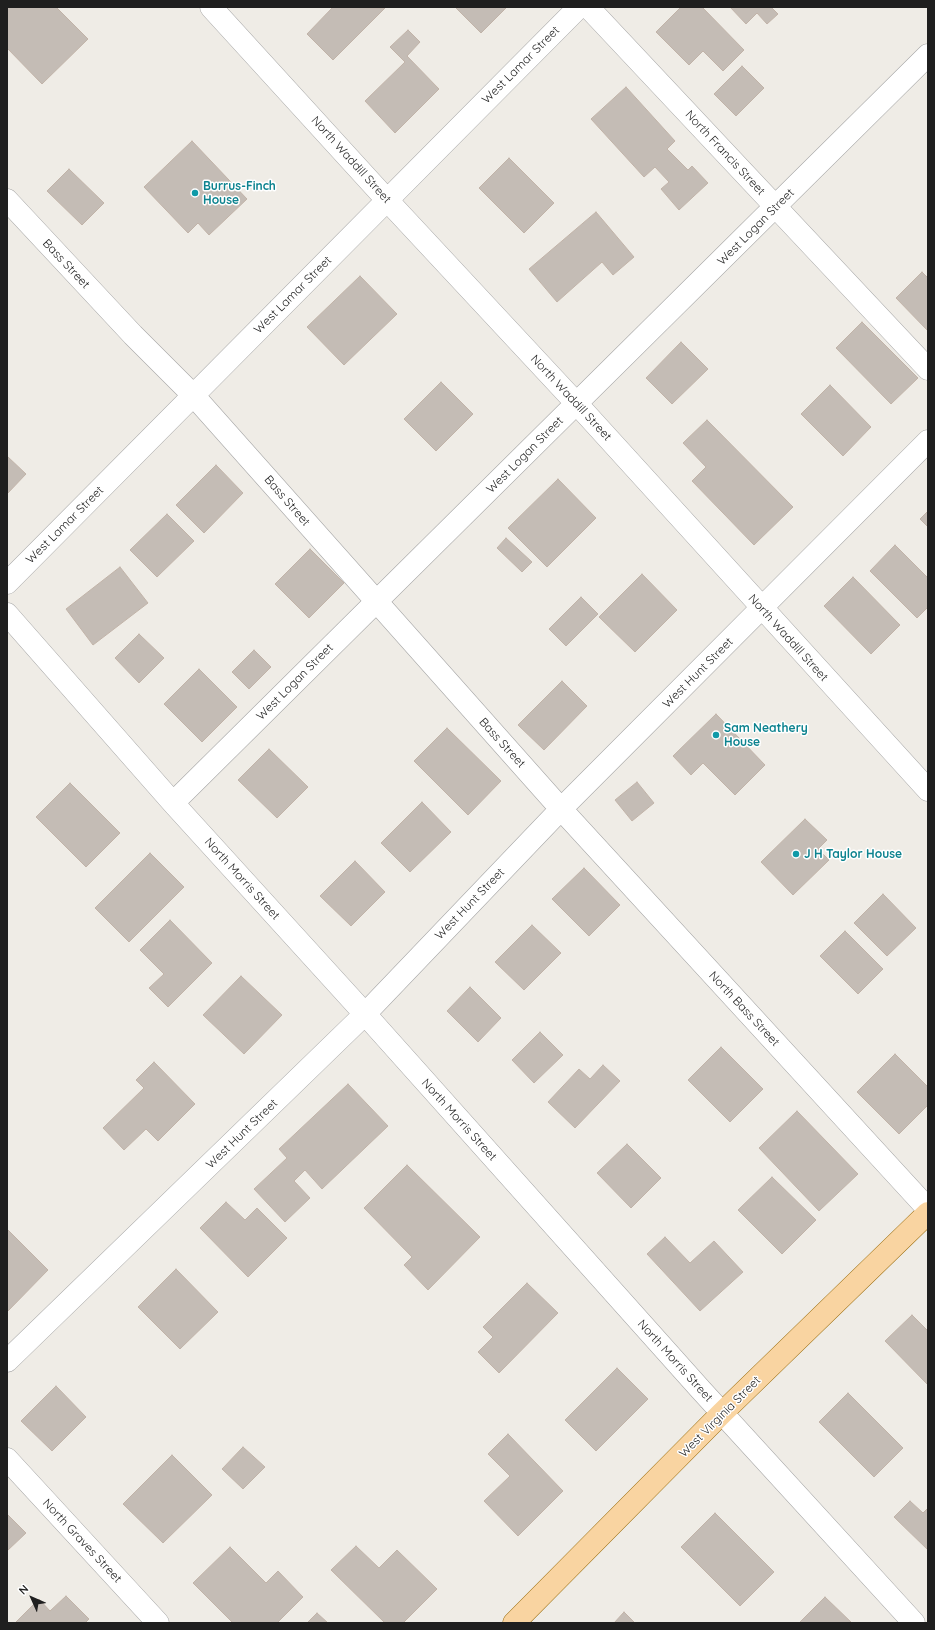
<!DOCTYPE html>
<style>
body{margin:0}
#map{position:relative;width:935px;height:1630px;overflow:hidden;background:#efece6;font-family:Quicksand,sans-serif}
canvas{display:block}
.frame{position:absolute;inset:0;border:8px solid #1f1f1f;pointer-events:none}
.north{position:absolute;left:12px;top:1578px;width:40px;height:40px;-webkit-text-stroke:3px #fff;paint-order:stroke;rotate:315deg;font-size:11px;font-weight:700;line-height:16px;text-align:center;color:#1f1f1f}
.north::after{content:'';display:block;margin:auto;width:14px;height:18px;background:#1f1f1f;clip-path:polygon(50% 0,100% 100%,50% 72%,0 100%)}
</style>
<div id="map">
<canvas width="935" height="1630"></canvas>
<div class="frame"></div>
<div class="north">N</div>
</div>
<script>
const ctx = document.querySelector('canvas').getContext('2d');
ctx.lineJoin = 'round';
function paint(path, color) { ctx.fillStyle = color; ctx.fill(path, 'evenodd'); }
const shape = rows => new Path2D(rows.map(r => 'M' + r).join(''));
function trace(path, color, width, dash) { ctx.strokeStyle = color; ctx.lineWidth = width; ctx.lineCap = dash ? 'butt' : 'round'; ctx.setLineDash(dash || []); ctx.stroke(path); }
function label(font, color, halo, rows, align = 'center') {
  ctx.font = font + ' Quicksand,sans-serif'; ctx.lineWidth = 3; ctx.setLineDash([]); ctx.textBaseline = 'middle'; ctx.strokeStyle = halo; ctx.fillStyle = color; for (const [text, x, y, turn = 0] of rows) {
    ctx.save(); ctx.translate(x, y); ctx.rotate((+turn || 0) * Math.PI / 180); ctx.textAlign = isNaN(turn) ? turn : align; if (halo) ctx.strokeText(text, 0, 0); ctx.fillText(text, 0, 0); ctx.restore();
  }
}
const building = shape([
 [7,7,56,7,88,39,42,84,7,48,7,7],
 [333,7,385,8,333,60,307,34,333,7],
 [455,7,507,7,481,33,455,7],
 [681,7,702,7,744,50,723,71,703,51,689,65,656,32,681,7],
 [730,7,771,7,778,14,767,24,757,13,746,24,730,7],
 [408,30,420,42,407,56,439,89,395,133,365,101,405,62,390,47,408,30],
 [742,66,764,88,736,116,714,94,742,66],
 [626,87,675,141,667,149,688,170,692,166,708,183,679,210,661,189,669,182,655,167,644,177,591,119,626,87],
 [192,141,247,199,209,235,198,223,188,233,144,187,192,141],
 [509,158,554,203,524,233,479,188,509,158],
 [69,169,104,203,82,225,47,191,69,169],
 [596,212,634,257,613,275,602,262,557,302,529,269,596,212],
 [922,272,928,278,928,331,896,298,922,272],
 [360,276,397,314,344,365,307,327,360,276],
 [862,322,918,378,891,404,836,348,862,322],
 [681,342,708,369,672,404,646,378,681,342],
 [441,382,473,414,436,451,404,419,441,382],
 [830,385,871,427,843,456,801,414,830,385],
 [707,420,793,507,754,545,692,481,706,467,683,443,707,420],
 [7,456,26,474,7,494,7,456],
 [216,465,243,493,204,533,176,505,216,465],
 [558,479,596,518,547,567,508,528,558,479],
 [928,511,928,527,920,519,928,511],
 [167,514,194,541,157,577,130,550,167,514],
 [506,538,532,562,522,572,497,548,506,538],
 [895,545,928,578,928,607,917,618,870,571,895,545],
 [310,549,344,583,309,618,275,584,310,549],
 [120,567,148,603,93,645,66,609,120,567],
 [642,574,677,610,635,652,599,617,642,574],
 [853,577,900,625,871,654,824,606,853,577],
 [581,597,598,614,566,646,549,629,581,597],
 [139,634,164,658,139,683,115,658,139,634],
 [254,650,271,667,249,689,232,672,254,650],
 [199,669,237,707,202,742,164,704,199,669],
 [562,681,587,706,544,750,518,725,562,681],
 [716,714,765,765,735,795,703,763,691,775,673,756,716,714],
 [447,728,501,781,468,815,414,761,447,728],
 [269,749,308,787,277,818,238,780,269,749],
 [637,782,654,803,632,821,615,800,637,782],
 [70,783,120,833,86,867,36,817,70,783],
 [422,802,451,832,410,872,381,843,422,802],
 [805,819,827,840,818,849,829,860,793,895,761,862,805,819],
 [150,853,184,887,129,942,95,908,150,853],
 [355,861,385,892,351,926,320,896,355,861],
 [584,868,620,905,589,936,552,899,584,868],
 [883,894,916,928,887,956,854,923,883,894],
 [170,920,212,963,168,1007,149,988,164,974,140,950,170,920],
 [532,925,561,953,524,990,495,962,532,925],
 [845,931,883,969,858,994,820,956,845,931],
 [241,976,282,1015,244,1054,203,1015,241,976],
 [470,987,501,1018,478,1042,447,1011,470,987],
 [540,1032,563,1055,534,1083,512,1060,540,1032],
 [721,1047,763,1089,730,1122,688,1080,721,1047],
 [895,1054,928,1087,928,1105,899,1134,857,1092,895,1054],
 [154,1062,195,1104,158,1141,146,1129,124,1150,103,1128,144,1088,136,1080,154,1062],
 [603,1065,620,1081,575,1128,548,1102,579,1069,590,1079,603,1065],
 [348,1084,388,1126,322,1189,305,1170,294,1181,310,1198,285,1222,254,1189,287,1158,279,1149,348,1084],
 [797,1111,858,1174,819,1211,759,1148,797,1111],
 [627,1144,661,1178,631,1208,597,1173,627,1144],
 [407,1165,480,1237,428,1290,404,1265,412,1257,364,1208,407,1165],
 [772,1177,816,1220,782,1254,738,1210,772,1177],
 [226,1202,245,1220,257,1208,287,1238,248,1277,200,1228,226,1202],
 [7,1229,48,1270,7,1312,7,1229],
 [665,1237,690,1263,714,1241,743,1272,700,1311,647,1254,665,1237],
 [176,1269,218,1312,180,1349,138,1307,176,1269],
 [527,1283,558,1313,499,1373,478,1352,493,1337,483,1327,527,1283],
 [912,1315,928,1331,928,1385,885,1341,912,1315],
 [617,1368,648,1399,596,1451,565,1420,617,1368],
 [56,1386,86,1417,52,1451,21,1421,56,1386],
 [848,1393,903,1448,874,1477,819,1422,848,1393],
 [508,1434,563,1491,518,1536,484,1501,510,1476,488,1454,508,1434],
 [243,1447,265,1467,243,1489,222,1469,243,1447],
 [172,1455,212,1495,163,1543,123,1504,172,1455],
 [910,1501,923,1513,928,1508,928,1550,894,1517,910,1501],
 [715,1513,774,1572,740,1606,681,1547,715,1513],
 [7,1514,26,1533,7,1551,7,1514],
 [356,1546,379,1568,397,1550,437,1589,403,1623,385,1623,331,1570,356,1546],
 [230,1547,266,1583,278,1571,303,1597,277,1623,233,1623,193,1583,230,1547],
 [66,1596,89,1619,85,1623,15,1623,39,1599,50,1611,66,1596],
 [825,1597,852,1623,799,1623,825,1597],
 [624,1612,635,1623,614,1623,624,1612],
 [317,1613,328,1623,307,1623,317,1613]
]);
const minor = shape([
 [211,7,387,200,577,404,928,790],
 [588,7,928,369],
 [7,200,133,335,194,396,561,809,928,1209],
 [7,583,579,7],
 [7,614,173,803,365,1014,701,1390,914,1623],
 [173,803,928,55],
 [7,1361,365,1014,561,809,928,441],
 [7,1459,158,1623]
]);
const major = shape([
 [514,1623,722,1413,928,1213]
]);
const markers = [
 [195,193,4,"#0f9aa8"],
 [716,735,4,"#0f9aa8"],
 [796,854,4,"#0f9aa8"]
];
const streetNames = [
 ["West Lamar Street",521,65,-45],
 ["North Francis Street",725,153,47],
 ["North Waddill Street",351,160,48],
 ["West Logan Street",756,227,-45],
 ["Bass Street",66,264,47],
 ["West Lamar Street",293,295,-45],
 ["North Waddill Street",571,398,47],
 ["West Logan Street",525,455,-45],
 ["Bass Street",287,501,49],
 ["West Lamar Street",65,525,-45],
 ["North Waddill Street",788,638,48],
 ["West Hunt Street",698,673,-45],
 ["West Logan Street",295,682,-45],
 ["Bass Street",502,743,48],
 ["North Morris Street",242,879,48],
 ["West Hunt Street",470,904,-46],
 ["North Bass Street",744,1009,47],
 ["North Morris Street",459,1120,48],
 ["West Hunt Street",242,1134,-44],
 ["North Morris Street",675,1361,48],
 ["West Virginia Street",720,1417,-45],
 ["North Graves Street",82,1541,47]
];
const cultureNames = [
 ["Burrus-Finch",203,186],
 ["House",203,200],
 ["Sam Neathery",724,728],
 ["House",724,742],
 ["J H Taylor House",804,854]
];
paint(building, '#c4bcb5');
trace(building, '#c1b3a8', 1);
trace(minor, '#a6a6a6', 23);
trace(major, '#956705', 23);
trace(minor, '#fff', 22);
trace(major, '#f9d4a1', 22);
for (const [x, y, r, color] of markers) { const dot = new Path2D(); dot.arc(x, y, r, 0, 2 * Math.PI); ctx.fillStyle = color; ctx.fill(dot); trace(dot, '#fff', 1.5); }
label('12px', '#1f1f1f', '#fff', streetNames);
label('bold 12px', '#0d838f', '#fff', cultureNames, 'left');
</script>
